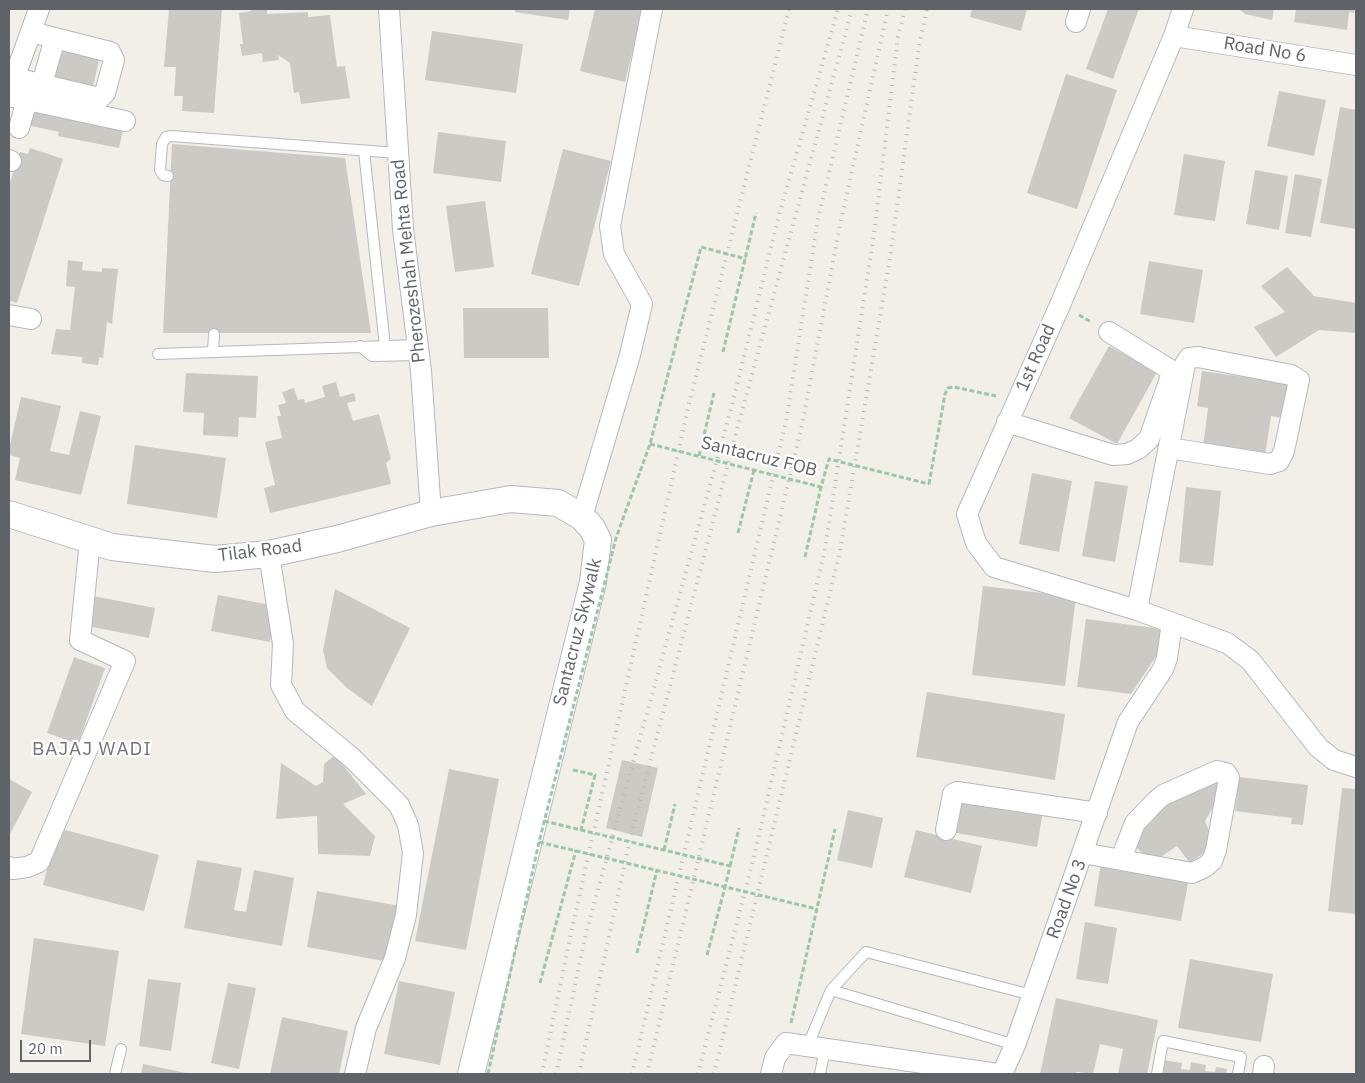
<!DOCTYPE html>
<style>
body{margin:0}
#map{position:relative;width:1365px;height:1083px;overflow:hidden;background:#f1efe8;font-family:"IBM Plex Sans",sans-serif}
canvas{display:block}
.frame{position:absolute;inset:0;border:10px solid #5f6368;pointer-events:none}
.scale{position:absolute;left:20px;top:1040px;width:71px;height:22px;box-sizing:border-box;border:2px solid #5f6368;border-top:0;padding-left:6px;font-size:15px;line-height:18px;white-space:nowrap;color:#5f6368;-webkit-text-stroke:4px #fff;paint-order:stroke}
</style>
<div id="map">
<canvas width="1365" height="1083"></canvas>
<div class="frame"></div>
<div class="scale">20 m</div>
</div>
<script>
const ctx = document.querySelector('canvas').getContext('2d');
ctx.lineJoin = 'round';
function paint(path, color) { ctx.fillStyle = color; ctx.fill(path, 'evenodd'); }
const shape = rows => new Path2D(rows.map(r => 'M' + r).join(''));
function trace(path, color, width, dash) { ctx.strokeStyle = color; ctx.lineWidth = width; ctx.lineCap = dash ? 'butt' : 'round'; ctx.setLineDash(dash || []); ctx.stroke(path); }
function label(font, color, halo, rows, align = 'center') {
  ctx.font = font + ' "IBM Plex Sans",sans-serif'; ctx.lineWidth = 4.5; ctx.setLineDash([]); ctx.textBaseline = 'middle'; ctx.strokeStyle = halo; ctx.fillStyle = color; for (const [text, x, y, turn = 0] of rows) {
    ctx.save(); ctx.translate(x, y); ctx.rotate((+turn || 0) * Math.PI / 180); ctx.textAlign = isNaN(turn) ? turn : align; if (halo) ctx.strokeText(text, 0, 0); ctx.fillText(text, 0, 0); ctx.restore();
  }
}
const building = shape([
 [169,9,222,9,214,113,182,111,183,96,174,96,176,67,164,67],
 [251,9,267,9,267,14,308,12,308,17,330,15,337,67,345,66,350,98,301,104,299,92,294,93,290,63,278,55,279,60,263,62,262,53,242,56,240,44,243,44,239,13,251,11],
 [515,9,570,9,568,20,515,12],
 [595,9,643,9,625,82,580,71],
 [972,9,1027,9,1021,31,970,17],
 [1108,9,1139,9,1113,79,1086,69],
 [1239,9,1274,9,1272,20,1245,14],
 [1296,9,1355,9,1354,13,1349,12,1347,30,1294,22],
 [432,31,523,44,516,93,425,80],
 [59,46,100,56,92,91,50,81],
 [1066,74,1117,90,1077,209,1027,193],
 [1279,91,1326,100,1314,156,1267,146],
 [32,105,124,125,119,148,58,136,59,132,27,125],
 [1340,107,1356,110,1356,229,1320,223],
 [438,132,506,141,501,182,433,173],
 [172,144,345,158,371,333,163,333],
 [30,148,63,159,17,303,11,301,9,306,9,185,20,152,28,154],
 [563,149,611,161,579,286,531,274],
 [1184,154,1225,161,1215,221,1174,215],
 [1255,170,1288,176,1279,230,1246,224],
 [1295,174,1322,179,1311,237,1285,233],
 [485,201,494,267,455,272,446,206],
 [68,260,83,262,82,270,102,272,102,268,118,269,112,324,107,322,103,358,99,357,98,365,82,363,82,357,51,354,56,329,70,330,75,287,66,286],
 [1149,261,1203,270,1194,323,1140,314],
 [1287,267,1314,296,1356,303,1356,333,1319,330,1276,357,1254,327,1285,312,1261,286],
 [463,308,548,308,549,358,464,358],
 [1109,346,1157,372,1117,444,1069,418],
 [1202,371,1293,384,1283,418,1271,416,1265,456,1203,447,1208,408,1197,406],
 [186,373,258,376,256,418,239,417,238,437,203,435,204,413,183,412],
 [336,382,340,397,354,393,356,401,347,403,353,421,379,414,391,459,386,463,391,484,270,513,264,488,275,485,265,442,282,438,277,416,281,416,278,405,286,403,282,392,294,388,298,400,304,399,305,403,325,397,322,386],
 [21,397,61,406,50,451,69,455,80,411,101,416,81,495,15,480,20,458,9,455,9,449],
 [135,445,226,458,217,518,127,504],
 [1032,473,1072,481,1059,552,1019,544],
 [1095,481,1128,486,1115,562,1082,556],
 [1186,487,1221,491,1213,566,1179,562],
 [983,586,1076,597,1065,686,972,675],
 [335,589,410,628,372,706,347,688,327,668,323,650],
 [218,595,276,606,270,642,211,631],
 [93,596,155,608,149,638,87,626],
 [1086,619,1162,629,1159,652,1131,694,1077,687],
 [74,657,105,668,78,744,47,733],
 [927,692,1065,714,1055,780,916,757],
 [335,755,366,794,343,804,375,836,370,856,318,854,317,816,276,819,281,763,316,786,323,782,324,764],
 [622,760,658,768,642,837,606,828],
 [449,769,499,779,466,950,415,941],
 [1213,777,1222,786,1219,797,1205,821,1215,845,1190,863,1177,846,1153,862,1132,844,1147,819,1173,798],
 [1239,777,1308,785,1303,825,1291,824,1292,818,1235,811],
 [9,779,32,792,9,836],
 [1342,788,1356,789,1356,914,1328,911],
 [958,796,1043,811,1037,847,951,832],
 [848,810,883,818,872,868,837,860],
 [58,828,159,855,144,911,43,885],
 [916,830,982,846,971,893,904,877],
 [197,860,242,868,234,910,246,912,254,870,294,878,282,946,184,928],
 [1101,863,1189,878,1181,921,1094,906],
 [317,891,400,906,389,962,307,947],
 [1085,922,1117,928,1108,984,1076,979],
 [34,938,119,951,105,1046,21,1034],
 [1190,959,1273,974,1261,1042,1178,1028],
 [148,979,181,983,171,1051,139,1046],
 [399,981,455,992,440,1065,384,1054],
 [228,983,256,988,239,1069,211,1063],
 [1056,998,1158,1020,1147,1074,1118,1074,1123,1049,1100,1044,1093,1074,1077,1072,1076,1074,1040,1074],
 [282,1017,348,1031,339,1074,270,1074],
 [1163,1060,1182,1063,1181,1069,1190,1070,1191,1062,1206,1065,1205,1071,1215,1072,1216,1067,1227,1069,1226,1074,1166,1074,1161,1072],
 [143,1064,186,1073,186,1074,141,1074]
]);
const path = shape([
 [1079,315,1091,322],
 [723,352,756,213],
 [699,456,714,393],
 [929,484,945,394,948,388,954,387,996,396],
 [738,533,754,470],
 [805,557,821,487],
 [573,770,595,775,581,830],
 [664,850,675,804],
 [730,866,739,828],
 [637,953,657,870],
 [707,955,725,887],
 [540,983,576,850],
 [791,1023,835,829]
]);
const service = shape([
 [364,151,386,356],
 [168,176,163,175,160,170,162,144,166,137,172,136,398,153],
 [360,346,372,356,419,355],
 [213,352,214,334],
 [158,354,417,345],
 [831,990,866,952,1032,995],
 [808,1045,831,990,1015,1045],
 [115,1074,121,1049],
 [820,1074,825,1049],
 [1157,1074,1163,1041,1241,1057,1238,1074]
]);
const minor = shape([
 [389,9,403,229,421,371,431,513],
 [1183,9,1174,36,1060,305,967,514,976,543,994,567,1137,610,1227,643,1250,660,1318,747,1334,760,1356,767],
 [1076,22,1080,9],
 [1174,36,1356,65],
 [15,78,95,97,100,98,105,93,114,60,110,52,31,32],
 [42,84,55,38],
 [10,90,39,9],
 [9,96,125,121],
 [19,128,27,100],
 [9,160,11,161],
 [9,315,31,319],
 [1007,422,1113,455,1127,454,1138,449,1149,439,1172,373,1169,369,1109,332],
 [582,517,630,355,642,304,614,254,610,226,652,9],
 [269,554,283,644,281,685,295,711,352,758,399,805,408,825,413,853,406,915,395,958,366,1028,355,1074],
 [1137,610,1185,364,1189,358,1198,357,1291,375,1299,380,1284,451,1279,461,1270,464,1169,448],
 [946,830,953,794,957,792,1097,813],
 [1083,853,1192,873,1205,867,1212,861,1216,850,1229,778,1226,773,1217,771,1163,795,1156,801,1135,823,1121,859],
 [9,867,13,869,27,867,39,862,125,661,80,640,90,540],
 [771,1074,775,1058,786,1043,998,1074],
 [1002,1074,1015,1045,1128,722,1163,669,1167,658,1172,623],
 [1263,1074,1264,1066]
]);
const tertiary = shape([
 [9,514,112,547,215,559,269,554,337,539,431,513,511,499,558,503,582,517,592,528,598,540,593,582,471,1074]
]);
const rail = shape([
 [542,1074,571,933,689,404,789,9],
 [556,1074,586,933,731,409,779,215,838,9],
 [579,1074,631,835,742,411,852,9],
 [632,1074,786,421,818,219,868,9],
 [647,1074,802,425,840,225,888,9],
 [698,1074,755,852,825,549,874,234,898,37,905,9],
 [714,1074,840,551,890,258,919,46,927,9]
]);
const pathBridge = shape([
 [650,444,821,487,829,459,929,484],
 [544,821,730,866,725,887],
 [539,842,817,909],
 [488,1074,539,842,616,538,650,444,701,247,746,259]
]);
const streetNames = [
 ["Road No 6",1265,50,9],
 ["Pherozeshah Mehta Road",409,261,-96],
 ["1st Road",1036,358,-66],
 ["Santacruz FOB",759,457,14],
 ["Tilak Road",260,551,-7],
 ["Santacruz Skywalk",578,632,-76],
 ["Road No 3",1067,899,-70]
];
const neighbourhoodNames = [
 ["BAJAJ WADI",92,750]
];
paint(building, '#cccac5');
trace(service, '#b5b8bc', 12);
trace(minor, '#b5b8bc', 22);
trace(tertiary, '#b5b8bc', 28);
trace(path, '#9cc7a9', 3, [5, 2.5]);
trace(service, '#fff', 10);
trace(minor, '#fff', 20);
trace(tertiary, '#fff', 26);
trace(rail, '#b6b7b8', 4, [1, 6]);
trace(pathBridge, '#9cc7a9', 3, [5, 2.5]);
label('18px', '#5f6368', '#fff', streetNames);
ctx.letterSpacing = '1px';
label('19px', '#70757a', '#fff', neighbourhoodNames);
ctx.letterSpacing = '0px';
</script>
